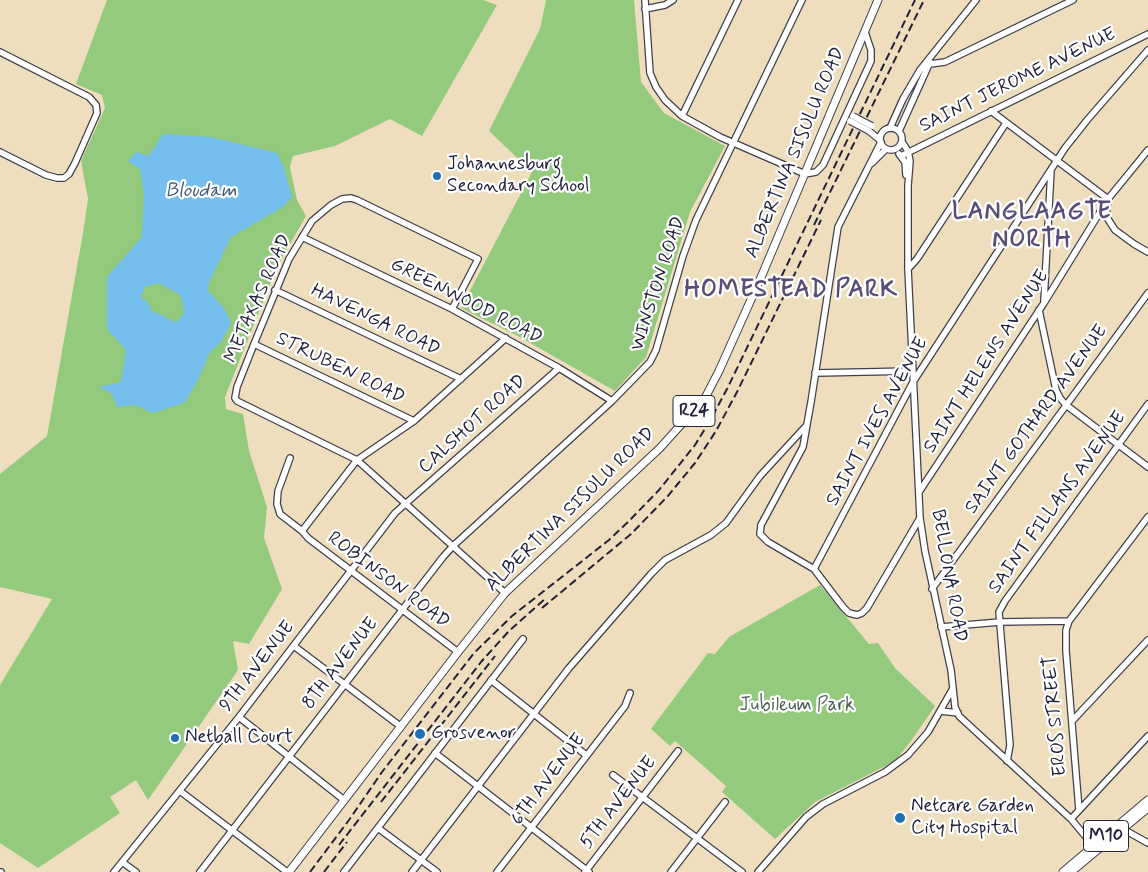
<!DOCTYPE html>
<style>
body{margin:0}
canvas{display:block;background:#efdebd}
</style>
<canvas width="1148" height="872"></canvas>
<script>
const ctx = document.querySelector('canvas').getContext('2d');
ctx.lineJoin = 'round';
function paint(path, color) { ctx.fillStyle = color; ctx.fill(path, 'evenodd'); }
const shape = rows => new Path2D(rows.map(r => 'M' + r).join(''));
function trace(path, color, width, dash) { ctx.strokeStyle = color; ctx.lineWidth = width; ctx.lineCap = dash ? 'butt' : 'round'; ctx.setLineDash(dash || []); ctx.stroke(path); }
function label(font, color, halo, rows, align = 'center') {
  ctx.font = font + ' Mynerve,sans-serif'; ctx.lineWidth = 4.5; ctx.setLineDash([]); ctx.textBaseline = 'middle'; ctx.strokeStyle = halo; ctx.fillStyle = color; for (const [text, x, y, turn = 0] of rows) {
    ctx.save(); ctx.translate(x, y); ctx.rotate((+turn || 0) * Math.PI / 180); ctx.textAlign = isNaN(turn) ? turn : align; if (halo) ctx.strokeText(text, 0, 0); ctx.fillText(text, 0, 0); ctx.restore();
  }
}
const green = shape([
 [107,0,483,0,497,5,422,136,390,119,335,146,293,156,290,167,297,200,306,216,277,267,225,397,226,409,243,414,249,451,267,507,264,538,282,589,249,644,233,641,238,670,148,800,136,780,110,797,120,813,38,868,0,843,0,685,52,599,0,587,0,474,47,436,83,233,88,199,81,161,105,108,102,95,76,84],
 [546,0,634,0,641,82,664,113,725,146,690,212,646,357,615,391,516,335,461,308,532,172,489,131,540,29],
 [820,585,869,644,878,643,895,668,935,706,911,741,895,761,815,802,775,839,722,792,726,786,675,741,670,746,651,729,708,653,715,654,729,637]
]);
const water = shape([
 [163,134,211,137,277,153,284,168,292,197,283,207,231,237,209,282,208,291,224,308,231,323,221,342,210,352,197,382,184,403,153,413,135,405,117,407,112,394,99,387,121,382,126,350,107,329,107,277,142,237,144,194,140,169,128,161,136,152,149,156],
 [158,283,179,294,182,299,184,314,176,323,160,314,153,312,150,309,151,305,147,305,147,300,143,300,141,296,141,293,144,293,144,287]
]);
const minor = shape([
 [645,0,650,73,656,87,665,100,682,116,720,137,805,174,816,172,823,165,871,61,871,50,865,32],
 [645,9,665,5,673,0],
 [0,52,89,97,96,105,97,113,75,163,69,174,64,178,57,178,46,175,0,152],
 [930,64,945,62,1073,0],
 [991,111,1108,199,1106,216,1115,230,1134,244,1148,252],
 [682,116,738,0],
 [890,128,903,99,920,70,976,0],
 '880 139a11 11 0 1 1 22 0a11 11 0 1 1-22 0Z',
 [869,131,880,140],
 [899,131,930,62],
 [881,142,838,227,811,402,803,447,761,525,760,534,768,542,814,569,843,607,849,613,857,615,862,613,867,608,920,518],
 [902,142,908,151,910,161,908,186,908,269,920,518,925,551,951,670,955,707,959,716,1071,819,1096,849],
 [899,154,905,162,906,175],
 [901,156,1148,34],
 [872,163,886,149],
 [302,237,452,309,559,368,612,401],
 [908,269,917,259,1006,123],
 [275,290,461,379],
 [1044,301,1051,170],
 [452,309,478,259,357,200,351,198,342,199,331,205,312,221,289,259,254,344,237,387,235,398,237,401,357,460,505,593],
 [1039,310,1056,390,1060,398,1066,405,1148,467],
 [254,344,414,421],
 [815,373,913,371],
 [290,458,278,491,277,504,280,514,302,531],
 [919,492,1044,303,1108,199,1148,150],
 [814,569,913,382,1065,148,1088,119,1148,50],
 [932,589,1148,293],
 [941,627,1000,622,1069,621],
 [294,646,400,726],
 [458,652,308,538,302,531,357,460,414,421,506,338],
 [491,680,586,755],
 [941,711,958,713],
 [239,717,344,800],
 [1073,720,1148,640],
 [435,753,589,872],
 [1007,761,1010,745,999,612,1005,601,1148,404],
 [613,775,742,872],
 [180,791,287,872],
 [1079,810,1066,651,1066,630,1069,621,1148,517],
 [1071,819,1148,736],
 [378,828,437,872],
 [1121,828,1148,843],
 [122,862,136,872],
 [0,872,1,872],
 [114,872,239,717,395,513,559,368],
 [200,872,443,557,453,546,612,401,650,362,656,350,683,256,696,220,802,0],
 [344,872,523,639],
 [412,872,569,668,651,574,665,560,711,535,726,523,760,476,806,426],
 [497,872,625,706,630,693],
 [585,872,678,751],
 [671,872,725,802],
 [758,872,806,817,823,804,885,772,908,755,928,732,952,690]
]);
const major = shape([
 [289,872,458,652,505,593,660,448,705,398,719,371,762,275,878,0],
 [1063,872,1148,800],
 [1071,872,1148,808]
]);
const rail = shape([
 [814,225,924,0],
 [542,608,631,534,667,497,695,463,716,431,737,392,821,220],
 [381,802,495,656],
 [339,845,481,662,509,631,546,598],
 [310,872,349,820,382,772,474,653,512,616,609,540,628,522,659,490,695,445,711,419,728,387,915,0],
 [324,872,347,842]
]);
const minorBridge = shape([
 [853,116,872,126],
 [850,121,869,131]
]);
const markers = [
 [437,176,5,"#1f6fb2"],
 [420,734,6,"#1f6fb2"],
 [175,738,5,"#1f6fb2"],
 [900,818,6,"#1f6fb2"]
];
const shields = [
 [694,411,42],
 [1106,836,45]
];
const shieldNames = [
 ["R24",694,411],
 ["M10",1106,836]
];
const streetNames = [
 ["SAINT JEROME AVENUE",1018,81,-26],
 ["ALBERTINA SISULU ROAD",796,153,-67],
 ["WINSTON ROAD",659,284,-72],
 ["METAXAS ROAD",259,299,-66],
 ["GREENWOOD ROAD",466,302,27],
 ["HAVENGA ROAD",375,321,26],
 ["SAINT HELENS AVENUE",987,362,-57],
 ["STRUBEN ROAD",340,369,26],
 ["SAINT GOTHARD AVENUE",1037,420,-54],
 ["SAINT IVES AVENUE",878,422,-61],
 ["CALSHOT ROAD",473,425,-42],
 ["SAINT FILLANS AVENUE",1058,503,-54],
 ["ALBERTINA SISULU ROAD",571,510,-44],
 ["BELLONA ROAD",948,576,80],
 ["ROBINSON ROAD",388,581,37],
 ["8TH AVENUE",341,664,-52],
 ["9TH AVENUE",258,667,-52],
 ["EROS STREET",1056,716,-95],
 ["6TH AVENUE",549,780,-53],
 ["5TH AVENUE",619,803,-52]
];
const poiNames = [
 ["Johannesburg",447,165],
 ["Secondary School",447,187],
 ["Grosvenor",431,734],
 ["Netball Court",185,738],
 ["Netcare Garden",911,807],
 ["City Hospital",911,829]
];
const parkNames = [
 ["Jubileum Park",797,706]
];
const waterNames = [
 ["Bloudam",201,192]
];
const districtNames = [
 ["LANGLAAGTE",1032,213],
 ["NORTH",1032,241],
 ["HOMESTEAD PARK",791,291]
];
paint(green, '#93ca7d');
paint(water, '#75bfee');
trace(minor, '#413e4e', 8);
trace(major, '#413e4e', 9);
trace(minor, '#fff', 5.5);
trace(major, '#fff', 7);
trace(rail, '#22223b', 2, [8, 4]);
trace(minorBridge, '#413e4e', 8, []);
trace(minorBridge, '#fff', 5.5);
for (const [x, y, r, color] of markers) { const dot = new Path2D(); dot.arc(x, y, r, 0, 2 * Math.PI); ctx.fillStyle = color; ctx.fill(dot); trace(dot, '#fff', 2); }
for (const [x, y, w] of shields) { const box = new Path2D(); box.roundRect(x - w / 2, y - 15.5, w, 31, 4); ctx.fillStyle = '#fff'; ctx.fill(box); trace(box, '#22223b', 1); }
label('bold 18px', '#22223b', null, shieldNames);
label('19px', '#22223b', '#fff', streetNames);
label('19px', '#22223b', '#fff', poiNames, 'left');
label('19px', '#4a5d52', '#fff', parkNames);
label('italic 20px', '#3f597a', '#fff', waterNames);
ctx.letterSpacing = '1px';
label('bold 24px', '#584e77', '#fff', districtNames);
ctx.letterSpacing = '0px';
</script>
